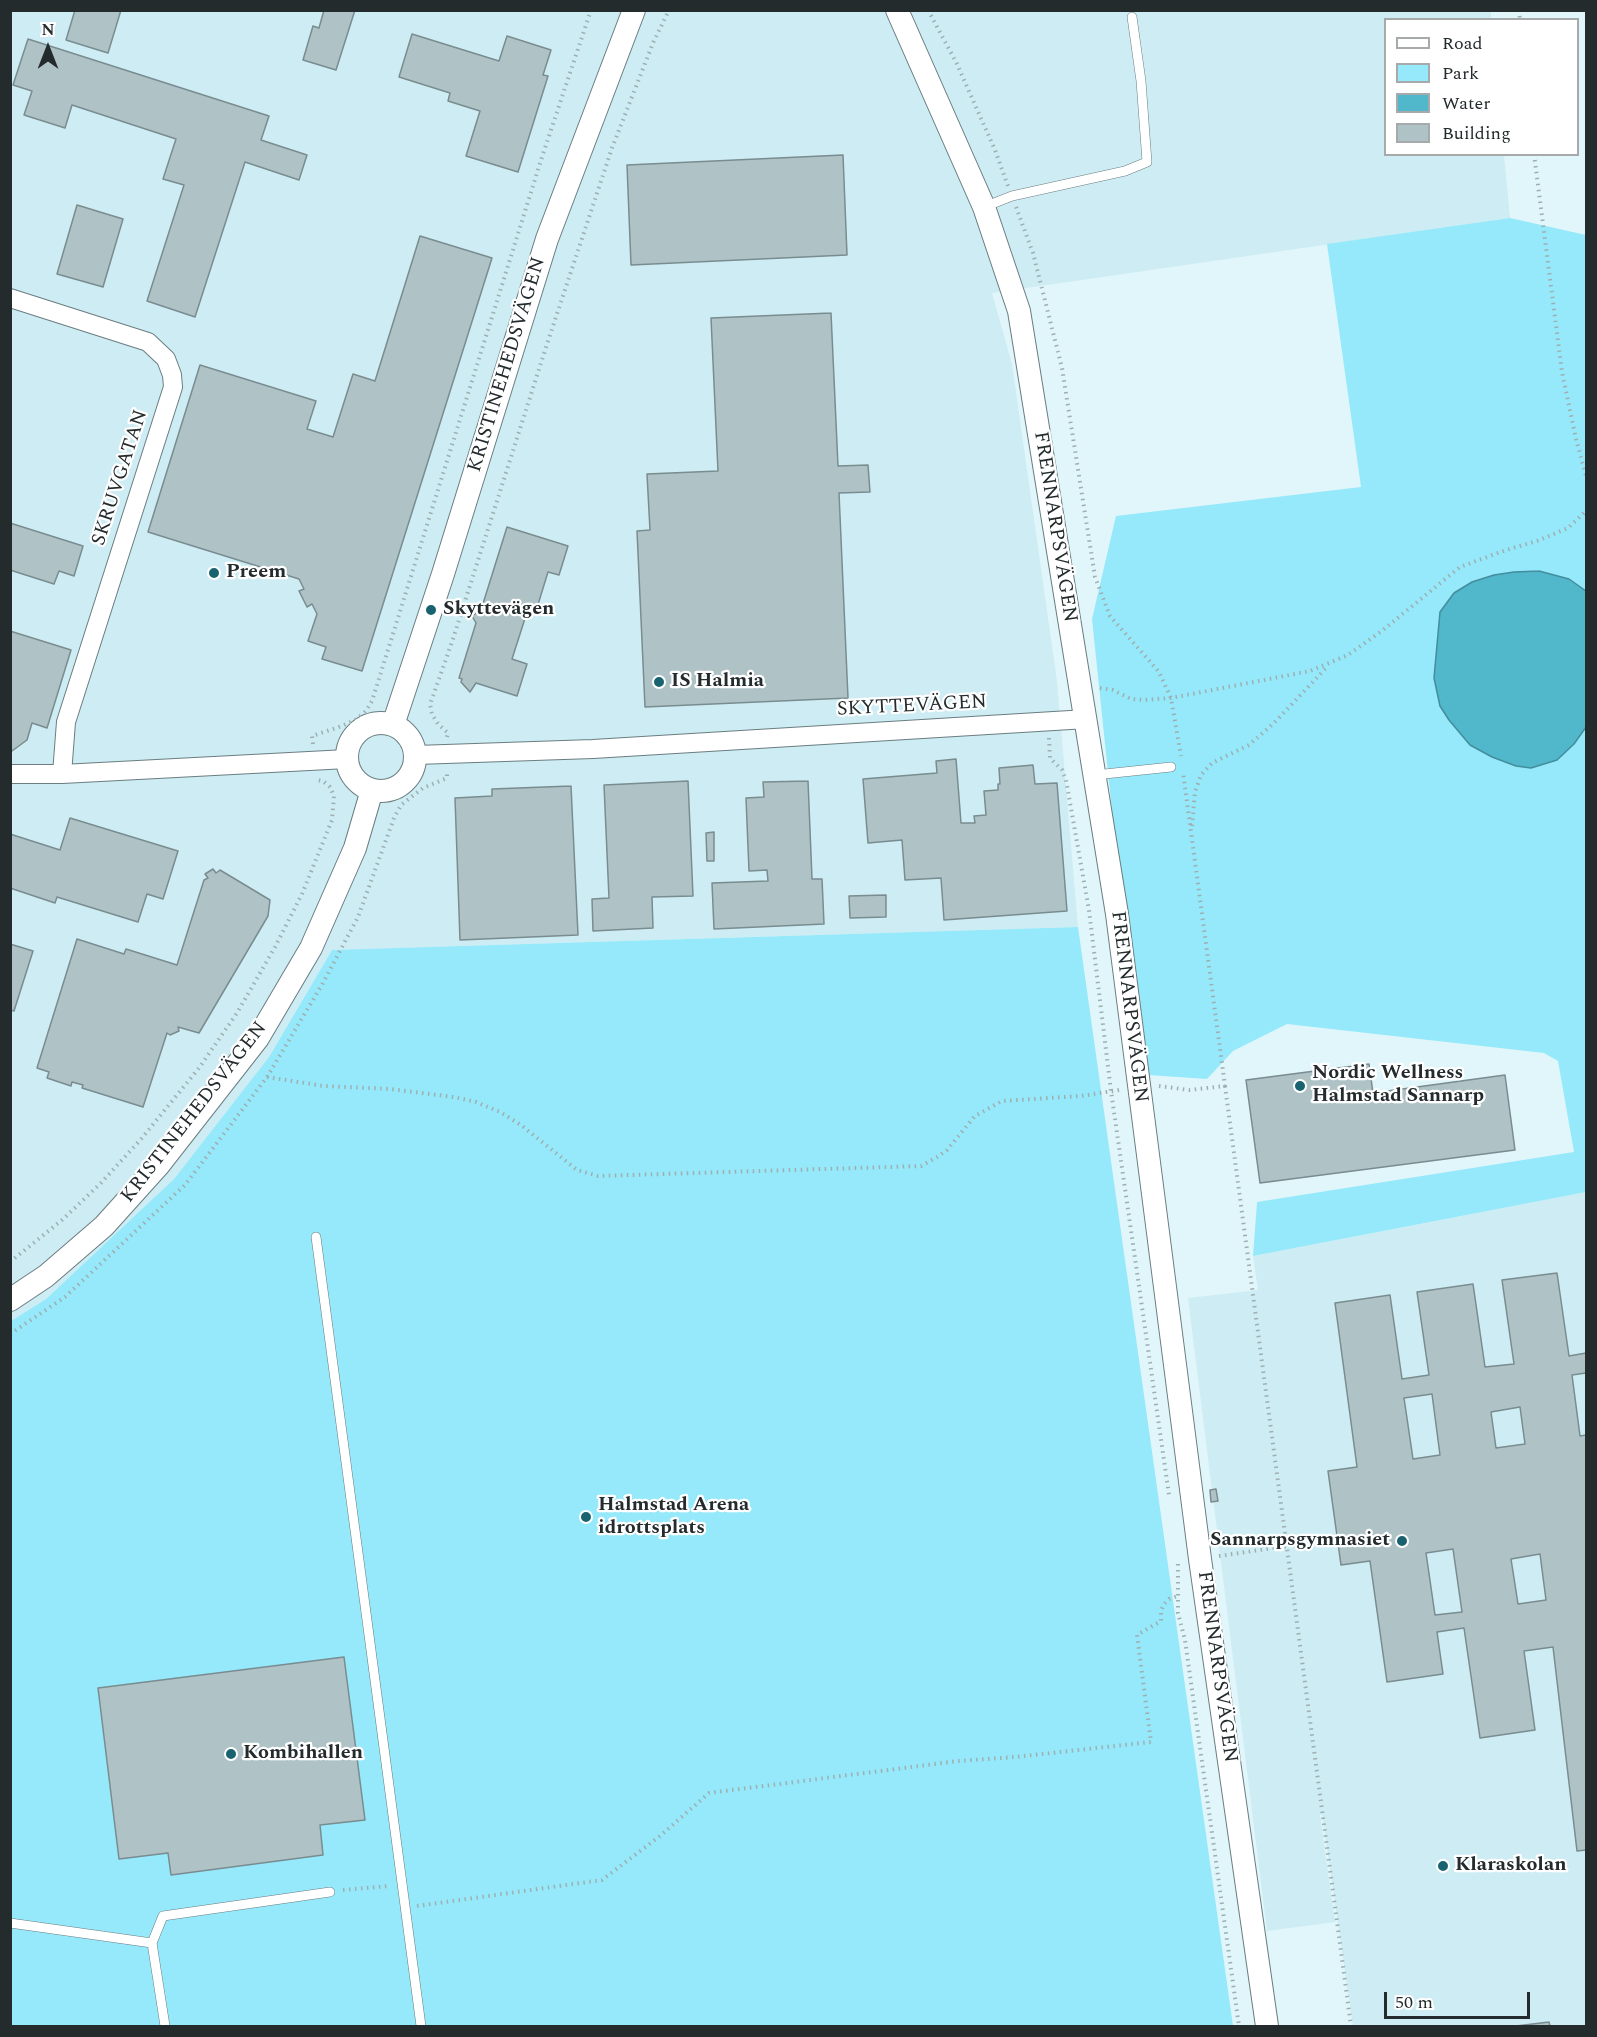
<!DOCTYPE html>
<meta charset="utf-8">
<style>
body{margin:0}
#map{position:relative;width:1597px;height:2037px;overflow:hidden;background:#e1f6fa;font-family:Spectral,serif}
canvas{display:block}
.frame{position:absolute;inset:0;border:12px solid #232b2d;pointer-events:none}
.legend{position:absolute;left:1384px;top:18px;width:195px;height:138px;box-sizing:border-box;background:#fff;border:2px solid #a7aaab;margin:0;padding:8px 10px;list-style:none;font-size:18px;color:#232b2d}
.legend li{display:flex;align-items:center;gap:12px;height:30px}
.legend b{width:30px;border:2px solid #a7aaab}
.north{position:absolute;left:18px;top:18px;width:60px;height:60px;-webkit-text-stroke:4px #fff;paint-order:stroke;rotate:0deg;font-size:16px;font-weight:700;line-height:24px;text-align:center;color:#232b2d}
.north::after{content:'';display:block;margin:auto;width:21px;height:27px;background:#232b2d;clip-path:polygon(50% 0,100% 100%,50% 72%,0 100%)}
.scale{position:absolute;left:1384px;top:1992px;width:146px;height:27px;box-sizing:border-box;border:3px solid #232b2d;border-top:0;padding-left:8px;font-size:18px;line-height:21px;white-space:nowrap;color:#232b2d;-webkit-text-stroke:4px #fff;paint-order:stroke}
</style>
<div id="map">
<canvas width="1597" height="2037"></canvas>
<div class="frame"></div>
<ul class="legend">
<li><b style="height:8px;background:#fff"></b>Road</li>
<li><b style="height:16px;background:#95e9fa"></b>Park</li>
<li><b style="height:16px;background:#51b7cb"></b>Water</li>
<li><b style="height:16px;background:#afc3c7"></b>Building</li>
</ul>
<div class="north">N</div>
<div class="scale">50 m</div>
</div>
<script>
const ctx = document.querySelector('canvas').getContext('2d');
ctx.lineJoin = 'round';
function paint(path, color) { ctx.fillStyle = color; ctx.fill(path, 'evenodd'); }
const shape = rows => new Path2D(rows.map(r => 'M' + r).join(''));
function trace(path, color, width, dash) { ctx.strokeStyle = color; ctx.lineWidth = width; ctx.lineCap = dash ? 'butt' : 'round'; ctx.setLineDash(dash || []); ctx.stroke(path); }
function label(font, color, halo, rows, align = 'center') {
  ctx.font = font + ' Spectral,serif'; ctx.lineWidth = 4.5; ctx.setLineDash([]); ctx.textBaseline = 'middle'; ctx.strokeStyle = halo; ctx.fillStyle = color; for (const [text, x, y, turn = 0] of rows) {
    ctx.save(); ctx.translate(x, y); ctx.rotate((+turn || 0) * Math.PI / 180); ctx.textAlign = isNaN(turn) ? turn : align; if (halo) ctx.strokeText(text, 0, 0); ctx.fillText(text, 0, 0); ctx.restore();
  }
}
const built = shape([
 [11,11,1491,11,1491,19,1386,20,1386,154,1504,155,1510,218,992,293,1012,364,1057,681,1078,927,332,950,269,1057,174,1179,46,1299,11,1321],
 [1586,1192,1586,2026,1353,2026,1322,1814,1320,1815,1335,1922,1267,1931,1188,1298,1258,1290,1253,1256]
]);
const green = shape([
 [1510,218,1586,235,1586,1192,1253,1256,1257,1202,1574,1152,1558,1061,1544,1053,1287,1024,1233,1051,1207,1079,1148,1075,1112,811,1092,619,1116,516,1361,487,1327,244],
 [1078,927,1233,2026,11,2026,11,1321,46,1299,174,1179,269,1057,332,950]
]);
const water = shape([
 [1539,571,1569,579,1586,591,1586,727,1574,744,1557,760,1531,768,1516,766,1492,757,1470,745,1449,720,1440,706,1434,678,1440,612,1454,593,1472,582,1494,575,1514,572,1539,571]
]);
const building = shape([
 [75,10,121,10,108,53,66,40,75,10],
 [324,10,355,10,336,70,303,60,313,26,319,28,324,10],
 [412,34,499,61,507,36,551,50,543,75,548,76,518,172,466,156,480,111,448,101,450,93,399,77,412,34],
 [28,39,269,116,261,140,307,155,299,180,245,162,195,317,147,301,184,185,163,179,176,139,72,105,65,128,24,115,32,91,13,85,28,39],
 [843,155,847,255,631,265,627,165,843,155],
 [77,205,123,219,103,287,57,274,77,205],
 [420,236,492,258,362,671,322,659,326,647,308,641,317,614,312,604,307,607,299,591,304,589,299,579,148,532,200,365,316,401,307,429,333,437,353,374,375,381,420,236],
 [831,313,838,466,868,465,870,492,839,493,848,698,645,707,637,531,650,530,647,474,718,471,711,318,831,313],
 [10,523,83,546,74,576,59,571,54,584,10,570,10,523],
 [507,527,568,546,559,575,548,572,536,611,528,609,512,659,527,664,517,696,476,683,470,692,461,682,462,679,459,678,476,623,472,616,481,610,507,527],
 [10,631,71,650,47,728,32,723,27,740,12,751,10,750,10,631],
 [956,759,961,823,975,823,974,816,986,815,984,791,998,790,998,784,1000,784,999,768,1033,765,1035,784,1057,783,1067,911,944,920,941,878,905,880,902,840,868,843,863,779,937,773,936,761,956,759],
 [688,781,693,896,652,897,653,928,593,931,592,899,609,898,604,785,688,781],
 [808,781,812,879,822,879,824,924,714,929,712,883,768,881,767,870,749,871,746,798,764,797,763,782,808,781],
 [571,786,578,935,460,940,455,798,492,796,492,789,571,786],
 [70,818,178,851,163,899,147,894,138,922,57,897,55,903,10,888,10,834,60,850,70,818],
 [714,832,714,861,707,861,706,833,714,832],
 [213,869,216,873,220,870,270,900,268,916,199,1033,178,1027,179,1031,170,1035,167,1033,143,1107,82,1088,83,1085,72,1082,71,1086,47,1078,49,1072,37,1068,77,939,124,954,126,949,177,965,204,880,208,878,205,874,213,869],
 [886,895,886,917,850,918,849,896,886,895],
 [10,944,33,951,14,1011,10,1010,10,944],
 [1369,1064,1373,1093,1505,1075,1515,1150,1260,1183,1246,1080,1369,1064],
 [1557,1273,1569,1356,1586,1353,1586,1373,1572,1375,1580,1436,1586,1435,1586,1850,1577,1851,1553,1647,1524,1651,1535,1730,1480,1738,1464,1628,1437,1632,1443,1674,1387,1682,1370,1561,1341,1565,1328,1471,1357,1467,1335,1303,1390,1295,1402,1379,1429,1375,1417,1292,1473,1284,1485,1367,1514,1364,1502,1280,1557,1273],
 [1432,1394,1440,1455,1413,1459,1404,1398,1432,1394],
 [1520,1407,1525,1444,1496,1448,1491,1412,1520,1407],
 [1453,1549,1462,1612,1435,1615,1426,1553,1453,1549],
 [1540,1554,1546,1600,1518,1604,1511,1559,1540,1554],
 [1216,1489,1218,1501,1211,1502,1210,1490,1216,1489],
 [344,1657,365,1820,320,1825,323,1855,171,1875,168,1853,119,1859,98,1688,344,1657],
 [1549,2022,1550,2026,1516,2026,1549,2022]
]);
const path = shape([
 [928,10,957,64,995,150,1008,186],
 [1519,10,1520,20],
 [1534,154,1562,372,1576,439,1586,476],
 [1016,207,1033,253,1062,368,1095,577,1110,616,1159,672,1171,698,1181,756],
 [1100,688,1113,690,1131,699,1143,700,1171,698,1310,671,1348,655,1383,630,1460,567,1506,550,1537,541,1568,528,1586,511],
 [447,737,448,733,438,724,432,714,430,704,433,696,452,642,548,341,612,148,653,43,669,10],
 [1049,738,1050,758,1062,770,1066,780,1089,910,1111,1091,1169,1495],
 [313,744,312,736,342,726,357,719,366,711,372,701,542,157,591,10],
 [1192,826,1195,792,1201,775,1212,763,1249,745,1274,723,1327,667],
 [267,1077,324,1086,390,1089,454,1097,476,1102,500,1112,521,1125,577,1170,598,1176,921,1166,937,1157,947,1150,975,1116,1002,1101,1081,1096,1119,1090],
 [1159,1086,1189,1090,1225,1086,1183,772],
 [1225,1086,1351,2026],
 [10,1262,62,1220,101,1183,142,1138,199,1068,237,1013,275,947,302,894,332,820,334,796,330,787,323,781,318,780],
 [10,1334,65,1297,185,1185,267,1077,323,983,358,917,394,818,401,805,423,788,447,778,447,771],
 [1219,1556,1287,1546],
 [1178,1564,1178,1613,1185,1640,1239,2026],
 [343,1890,389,1886],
 [417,1906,602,1880,660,1836,709,1793,958,1761,1015,1757,1151,1742,1137,1635,1161,1621,1161,1611,1164,1604,1169,1599,1178,1596]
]);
const service = shape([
 [984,207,1012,196,1125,171,1147,162,1141,81,1132,17],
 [1095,775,1171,767],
 [316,1237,421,2026],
 [10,1923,152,1943,165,2026],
 [152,1943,163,1916,330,1892]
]);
const minor = shape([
 [10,298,148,342,166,359,172,375,173,387,66,722,62,774],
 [416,755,593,749,1087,719],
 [10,774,62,774,347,759]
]);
const tertiary = shape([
 [897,10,984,207,1019,311,1117,914,1200,1559,1267,2026],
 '347 757a34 34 0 1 1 68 0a34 34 0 1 1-68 0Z',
 [393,725,443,574,547,239,634,10],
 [10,1300,46,1276,104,1226,158,1166,258,1038,311,948,355,848,372,790]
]);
const markers = [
 [214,573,6,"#196370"],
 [431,610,6,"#196370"],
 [659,682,6,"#196370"],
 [1300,1086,6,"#196370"],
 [586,1517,6,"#196370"],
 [1402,1541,6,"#196370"],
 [231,1754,6,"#196370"],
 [1443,1866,6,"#196370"]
];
const streetNames = [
 ["KRISTINEHEDSVÄGEN",508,365,-73],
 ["SKRUVGATAN",121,478,-72],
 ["FRENNARPSVÄGEN",1054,527,81],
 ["SKYTTEVÄGEN",912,707,-3],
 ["FRENNARPSVÄGEN",1128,1007,83],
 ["KRISTINEHEDSVÄGEN",195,1113,-52],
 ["FRENNARPSVÄGEN",1216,1667,82]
];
const poiNames = [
 ["Preem",226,573],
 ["Skyttevägen",443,610],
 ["IS Halmia",671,682],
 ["Nordic Wellness",1312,1074],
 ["Halmstad Sannarp",1312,1097],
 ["Halmstad Arena",598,1506],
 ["idrottsplats",598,1529],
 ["Sannarpsgymnasiet",1390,1541,"right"],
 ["Kombihallen",243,1754],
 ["Klaraskolan",1455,1866]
];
paint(built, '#ceecf3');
paint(green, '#95e9fa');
paint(water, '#51b7cb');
trace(water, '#438d9c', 1.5);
paint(building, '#afc3c7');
trace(building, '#798c90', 1.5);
trace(service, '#6a7d81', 10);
trace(minor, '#6a7d81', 20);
trace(tertiary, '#6a7d81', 24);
trace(path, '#9eafb2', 4, [1.5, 4.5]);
trace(service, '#fff', 9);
trace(minor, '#fff', 18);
trace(tertiary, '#fff', 22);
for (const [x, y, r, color] of markers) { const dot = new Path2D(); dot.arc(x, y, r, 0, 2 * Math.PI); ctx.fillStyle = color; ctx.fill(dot); trace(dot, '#fff', 2); }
label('20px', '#232b2d', '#fff', streetNames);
label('bold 20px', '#232b2d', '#fff', poiNames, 'left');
</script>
